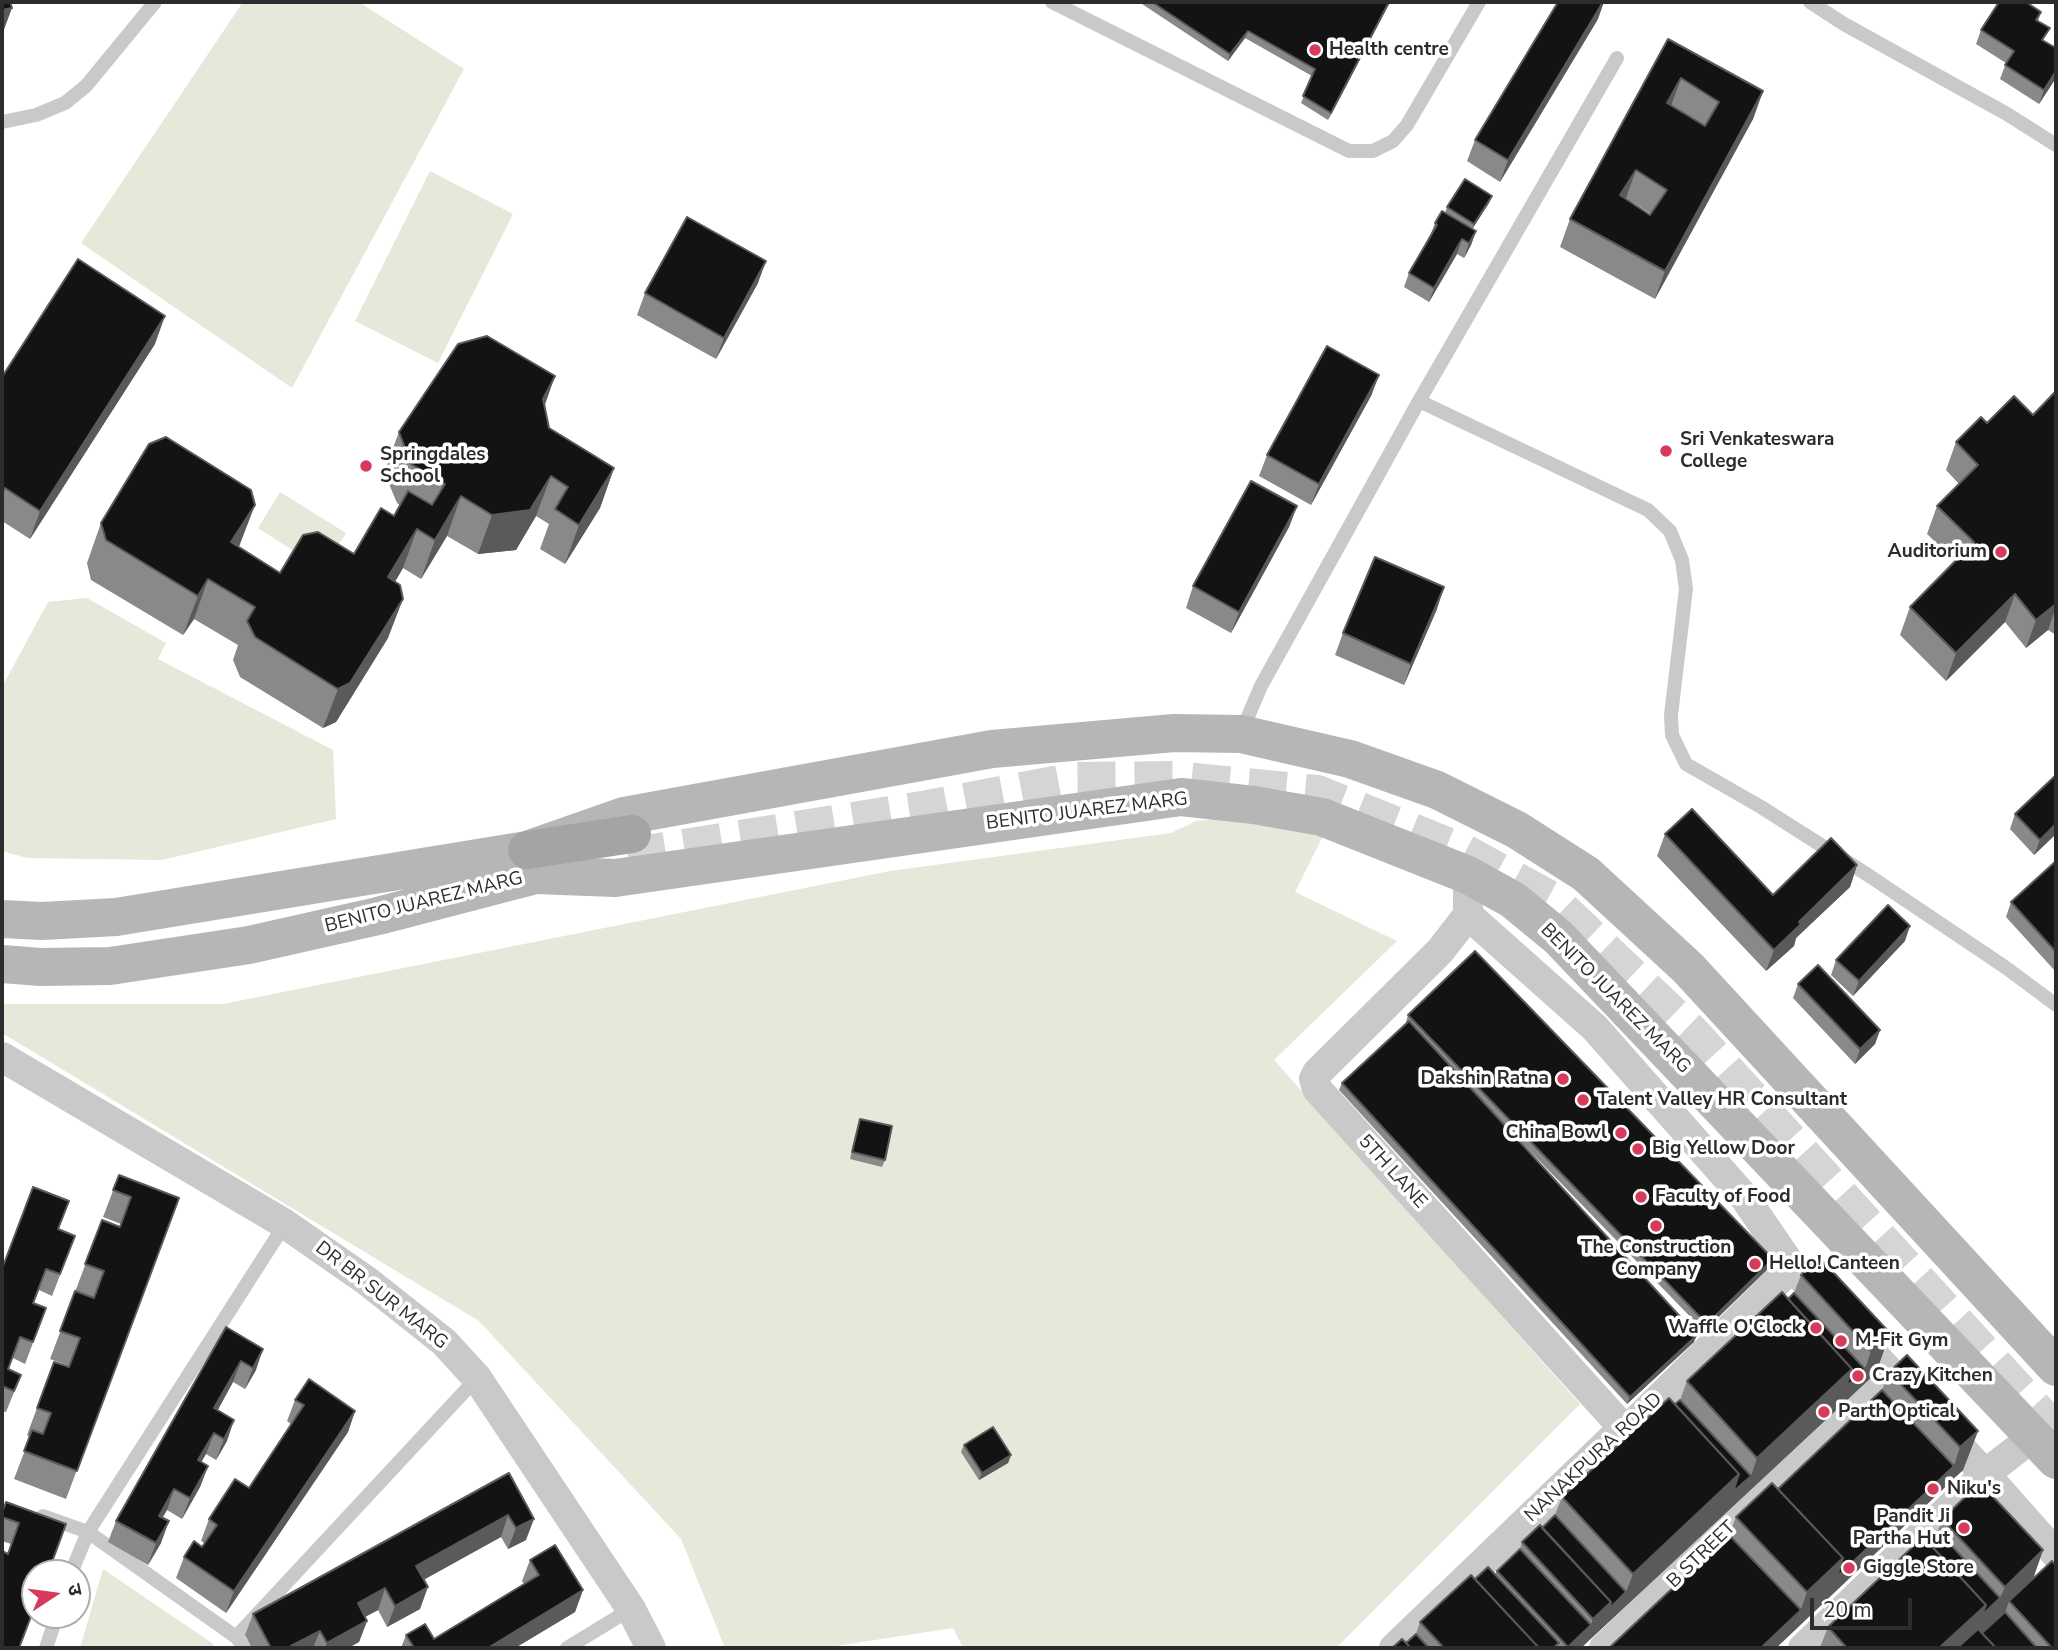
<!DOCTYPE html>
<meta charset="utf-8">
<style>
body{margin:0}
#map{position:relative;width:2058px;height:1650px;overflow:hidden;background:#fff;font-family:"Nunito Sans","Noto Sans Devanagari",sans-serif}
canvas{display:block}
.frame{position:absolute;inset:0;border:4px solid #2c2c2c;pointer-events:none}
.north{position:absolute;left:21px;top:1559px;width:70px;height:70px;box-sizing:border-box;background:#fff;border:2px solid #ababab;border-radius:50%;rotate:77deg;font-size:19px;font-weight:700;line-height:28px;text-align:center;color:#2c2c2c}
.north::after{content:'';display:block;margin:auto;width:24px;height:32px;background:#d63b5b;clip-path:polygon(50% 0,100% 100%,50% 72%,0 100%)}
.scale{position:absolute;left:1810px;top:1598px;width:102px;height:32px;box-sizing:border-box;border:4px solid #2c2c2c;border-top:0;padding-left:9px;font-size:21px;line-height:24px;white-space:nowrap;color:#2c2c2c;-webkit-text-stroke:5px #fff;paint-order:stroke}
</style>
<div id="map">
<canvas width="2058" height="1650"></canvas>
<div class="frame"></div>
<div class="north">उ</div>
<div class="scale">20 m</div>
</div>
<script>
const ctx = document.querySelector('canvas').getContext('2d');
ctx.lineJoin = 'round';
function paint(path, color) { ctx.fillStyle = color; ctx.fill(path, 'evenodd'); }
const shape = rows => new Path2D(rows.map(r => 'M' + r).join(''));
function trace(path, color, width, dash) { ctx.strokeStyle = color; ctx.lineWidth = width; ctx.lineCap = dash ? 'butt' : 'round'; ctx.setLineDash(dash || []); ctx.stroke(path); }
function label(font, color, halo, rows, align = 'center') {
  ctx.font = font + ' "Nunito Sans",sans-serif'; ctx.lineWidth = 7; ctx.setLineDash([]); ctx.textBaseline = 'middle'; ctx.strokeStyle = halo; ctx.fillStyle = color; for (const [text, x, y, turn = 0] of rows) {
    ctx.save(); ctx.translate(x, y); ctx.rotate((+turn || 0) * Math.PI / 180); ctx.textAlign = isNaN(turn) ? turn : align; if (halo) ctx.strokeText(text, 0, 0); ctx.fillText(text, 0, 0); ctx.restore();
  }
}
const green = shape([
 [243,2,359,2,464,69,292,388,81,243],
 [430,171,513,214,438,363,355,321],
 [280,492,346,533,323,570,258,528],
 [87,598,166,643,158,659,333,750,336,819,162,860,27,858,2,851,2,687,48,602],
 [1252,815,1323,836,1295,892,1397,941,1274,1060,1580,1404,1336,1648,963,1648,953,1628,823,1648,725,1648,681,1539,479,1321,2,1033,2,1004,223,1004,890,871,1171,833,1196,821],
 [103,1569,212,1643,215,1648,80,1648]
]);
const primaryTunnel = shape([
 [628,857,928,809,1075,781,1175,780,1317,794,1464,853,1552,901,1691,1033,2055,1432]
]);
const lane = shape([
 [1052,2,1349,151,1373,151,1393,141,1407,125,1479,2],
 [1810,2,1844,24,2007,114,2056,145],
 [2,122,36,115,65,103,86,86,155,2],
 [1419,401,1617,58],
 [1241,733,1261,686,1419,401,1648,510,1670,531,1682,560,1686,589,1671,715,1672,735,1686,764,1761,807,1868,875,2005,967,2056,1005],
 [43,1516,88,1532,236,1637,245,1648],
 [71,1573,88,1532,285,1224],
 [236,1637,477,1378],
 [46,1648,57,1615],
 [567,1648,631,1609]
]);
const street = shape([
 [1468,875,1468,915,1595,1028,1745,1198,1792,1267,1985,1474,2056,1554],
 [1468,915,1440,951,1317,1073,1314,1079,1317,1089,1626,1431],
 [2,1057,285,1224,367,1281,444,1342,477,1378,631,1609,651,1648],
 [1394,1648,1621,1430,1626,1431,1792,1267],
 [1604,1648,1891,1374],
 [1803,1648,1985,1474,2034,1436]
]);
const secondary = shape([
 [2,919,42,921,116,917,527,850,624,816,992,749,1174,733,1241,734,1350,759,1437,790,1517,830,1586,874,1688,968,2056,1367],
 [2,964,41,967,110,966,249,945,378,916,535,875,615,878,1181,797,1254,805,1322,817,1468,875,1513,900,1558,937,2056,1460]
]);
const primary = shape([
 [527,850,632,834]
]);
const wall = shape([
 [1139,2,1390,2,1328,120,1301,103,1312,76,1245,38,1228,61],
 [2041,12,2038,21,2056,78,2039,104,2000,79,2006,63,1976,44,1981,30],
 [1598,19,1500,182,1467,161,1475,140],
 [1668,39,1763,91,1753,119,1655,299,1560,247,1570,219],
 [1626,198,1651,214,1650,215,1626,199],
 [1489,203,1472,229,1476,231,1471,245,1464,258,1457,254,1429,302,1404,287,1409,273,1430,236,1435,223,1445,213,1447,207],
 [758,283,716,359,637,315,645,293],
 [155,344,30,539,2,521,2,377],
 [1379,375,1371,396,1311,505,1259,476,1267,455],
 [2056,391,2056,635,2048,630,2026,648,2005,622,1946,681,1900,635,1910,607,1955,561,1927,534,1937,506,1959,484,1946,470,1956,442,1987,423,2033,415],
 [544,407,549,428,614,468,600,508,565,564,540,549,549,524,536,516,516,550,478,554,447,536,421,579,403,568,395,582,388,638,336,722,323,728,240,677,233,660,238,645,194,619,183,635,91,580,87,563,101,523,240,544,239,547,280,573,354,554,394,516,400,505,397,503,384,472,399,432],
 [1297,506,1289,527,1231,633,1186,608,1193,586],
 [1437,609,1404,685,1335,655,1343,633],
 [2056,775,2056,834,2034,855,2010,829,2015,814],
 [1665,834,1773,895,1857,865,1850,887,1796,938,1794,946,1766,971,1657,856],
 [2056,861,2056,972,2006,917,2011,902],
 [1905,941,1853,996,1831,975,1836,960],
 [1798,984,1880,1030,1875,1044,1855,1064,1793,998],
 [1408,1015,1770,1267,1704,1331,1495,1115,1694,1342,1627,1404,1339,1090,1342,1083,1406,1023,1406,1022],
 [860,1119,885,1160,882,1167,850,1159],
 [119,1175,179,1198,66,1499,14,1479,30,1437,27,1435,54,1362,69,1367,69,1366,50,1359,102,1220,120,1227,121,1224,103,1217],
 [59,1229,75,1236,52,1296,39,1290,34,1303,46,1308,25,1364,13,1358,8,1370,21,1375,6,1412,2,1411,2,1269],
 [1801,1275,1890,1333,1876,1373,1581,1648,1392,1648,1406,1643,1416,1634,1420,1622,1475,1579,1495,1574,1497,1571,1520,1549,1522,1542,1542,1528,1555,1515,1562,1497,1675,1404,1680,1400,1687,1381,1794,1293],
 [226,1327,256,1370,245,1389,233,1382,218,1410,227,1441,216,1460,206,1454,201,1462,208,1466,200,1487,182,1519,167,1510,162,1518,161,1543,148,1565,108,1542,116,1521],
 [1889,1372,1978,1431,1963,1470,1776,1648,1609,1648,1729,1535,1736,1517,1778,1489,1882,1390],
 [295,1400,355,1411,348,1432,226,1613,176,1578,184,1557,202,1547,205,1543,201,1541,209,1519,249,1488,291,1424,287,1421],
 [964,1445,1011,1455,1008,1463,979,1480,961,1452],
 [509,1473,526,1540,508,1549,501,1537,424,1579,420,1609,387,1627,378,1610,365,1617,367,1621,359,1642,348,1648,252,1648,245,1635,253,1614],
 [2,1513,66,1524,8,1554,11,1544,2,1541],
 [1942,1519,2043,1550,2033,1579,2056,1648,1818,1648,1821,1645,1828,1627,1938,1531],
 [530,1560,583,1590,575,1612,515,1648,401,1648,406,1635,434,1639,524,1584,522,1581]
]);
const shadedWall = shape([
 [1389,2,1390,2,1328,120,1331,113],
 [1603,2,1604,2,1598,19,1500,182,1508,160],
 [12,8,2,35,2,10],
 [1248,31,1245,38,1228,61,1230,54],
 [2056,71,2056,78,2039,104,2044,90],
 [1681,78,1671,106,1667,103],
 [1763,91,1753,119,1655,299,1665,271],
 [1636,170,1626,198,1610,223,1620,195],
 [1492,196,1489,203,1471,231,1474,224],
 [1476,231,1471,245,1464,258,1469,243],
 [1462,239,1457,254,1429,302,1434,288],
 [766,261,758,283,716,359,724,338],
 [165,316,155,344,30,539,40,511],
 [1379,375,1371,396,1311,505,1319,484],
 [555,376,541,416,543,399],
 [614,468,600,508,565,564,579,525],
 [551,476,536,516,516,550,478,554,492,515],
 [461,496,447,536,421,579,435,540],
 [255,505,240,544,217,582,231,542],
 [1297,506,1289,527,1231,633,1239,612],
 [417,529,403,568,374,617,388,577],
 [208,579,194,619,183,635,198,596],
 [1444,587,1437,609,1404,685,1411,664],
 [2015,594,2005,622,1946,681,1956,653],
 [403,599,388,638,336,722,323,728,338,689],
 [2056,604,2056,607,2048,630,2026,648,2036,620],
 [2056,824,2056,834,2034,855,2040,840],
 [1857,865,1850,887,1796,938,1794,946,1766,971,1774,950,1799,922],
 [1910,926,1905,941,1853,996,1859,981],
 [1880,1030,1875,1044,1855,1064,1860,1049],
 [1773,1259,1770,1267,1704,1331,1707,1324],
 [1890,1333,1876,1373,1583,1646,1593,1619,1611,1602,1626,1592,1633,1574,1739,1474,1751,1476,1757,1458,1852,1369,1865,1369,1871,1351],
 [1697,1335,1694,1342,1627,1404,1630,1397],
 [263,1349,256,1370,245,1389,253,1368],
 [241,1361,233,1382,207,1429,214,1408],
 [355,1411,348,1432,226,1613,234,1591],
 [234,1420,227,1441,216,1460,224,1439],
 [1978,1431,1963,1470,1793,1632,1807,1592,1843,1558,1954,1466,1960,1447],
 [214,1433,206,1454,190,1481,198,1460],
 [1011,1455,1008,1463,979,1480,982,1473],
 [208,1466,200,1487,182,1519,190,1498],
 [174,1489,167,1510,151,1537,159,1516],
 [508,1515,501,1537,409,1588,416,1566],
 [534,1519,526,1540,508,1549,516,1528],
 [169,1521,161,1543,148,1565,156,1543],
 [2043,1550,2029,1590,2009,1601,2005,1613,1967,1648,1939,1648,1986,1605,2000,1598,2005,1587],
 [428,1587,420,1609,387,1627,395,1606],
 [385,1588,378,1610,350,1625,358,1603],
 [583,1590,575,1612,515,1648,488,1648],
 [1801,1610,1793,1632,1776,1648,1761,1648],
 [367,1621,359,1642,348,1648,325,1648,327,1643],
 [1591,1625,1583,1646,1581,1648,1567,1648],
 [320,1631,313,1648,290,1648,291,1646]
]);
const building = shape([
 [2,2,10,2,12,8,2,10,2,2],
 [1152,2,1389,2,1331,113,1303,96,1315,69,1248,31,1230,54,1152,2],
 [1558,2,1603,2,1508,160,1475,140,1558,2],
 [1999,2,2026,2,2041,12,2036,20,2050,28,2042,40,2056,48,2056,71,2044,90,2005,65,2014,51,1981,30,1999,2],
 [1668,39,1763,91,1665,271,1570,219,1668,39],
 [1681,78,1719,102,1705,126,1667,103,1681,78],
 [1636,170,1667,190,1650,215,1620,195,1636,170],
 [1465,179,1492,196,1474,224,1447,207,1465,179],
 [1442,211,1476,231,1469,243,1462,239,1434,288,1409,273,1437,225,1435,223,1442,211],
 [687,217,766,261,724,338,645,293,687,217],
 [78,259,165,316,40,511,5,488,2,493,2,377,78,259],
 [487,336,555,376,543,399,549,428,614,468,579,525,555,509,568,487,551,476,530,510,492,515,461,496,435,540,417,529,388,577,400,585,403,599,350,683,338,689,255,637,247,621,255,607,208,579,198,596,106,540,101,523,149,444,166,437,251,490,255,505,231,542,280,573,303,535,318,532,354,554,381,508,394,516,408,491,432,505,445,484,411,464,399,432,458,344,487,336],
 [1327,346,1379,375,1319,484,1267,455,1327,346],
 [2056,391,2056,604,2036,620,2015,594,1956,653,1910,607,1974,542,1937,506,1978,465,1956,442,1981,417,1987,423,2014,396,2033,415,2056,391],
 [1251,481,1297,506,1239,612,1193,586,1251,481],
 [1375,557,1444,587,1411,664,1343,633,1375,557],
 [2056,775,2056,824,2040,840,2015,814,2056,775],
 [1692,809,1773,895,1831,838,1857,865,1799,922,1801,924,1774,950,1665,834,1692,809],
 [2056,861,2056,952,2011,902,2056,861],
 [1888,905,1910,926,1859,981,1836,960,1888,905],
 [1475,951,1773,1259,1707,1324,1408,1015,1475,951],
 [1818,965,1880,1030,1860,1049,1798,984,1818,965],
 [1409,1021,1697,1335,1630,1397,1342,1083,1409,1021],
 [860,1119,892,1126,885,1160,852,1152,860,1119],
 [119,1175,179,1198,77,1471,24,1451,32,1430,43,1434,51,1413,37,1408,54,1362,69,1367,80,1338,60,1331,75,1291,94,1298,104,1271,85,1264,102,1220,120,1227,131,1197,113,1190,119,1175],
 [33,1187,69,1201,58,1229,75,1236,60,1274,46,1269,33,1303,46,1308,33,1342,20,1337,8,1369,21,1375,14,1391,2,1386,2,1269,33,1187],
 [1819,1257,1890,1333,1871,1351,1801,1275,1819,1257],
 [1782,1292,1852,1369,1757,1458,1687,1381,1782,1292],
 [1794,1293,1865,1369,1846,1387,1852,1369,1788,1299,1794,1293],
 [226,1327,263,1349,253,1368,241,1361,214,1408,234,1420,224,1439,214,1433,198,1460,208,1466,190,1498,174,1489,159,1516,169,1521,156,1543,116,1521,226,1327],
 [1907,1355,1978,1431,1960,1447,1889,1372,1907,1355],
 [309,1379,355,1411,234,1591,184,1557,194,1541,202,1547,217,1525,209,1519,235,1479,249,1488,304,1405,295,1400,309,1379],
 [1882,1390,1954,1466,1837,1577,1843,1558,1778,1489,1882,1390],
 [1669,1398,1739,1474,1633,1574,1562,1497,1669,1398],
 [1680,1400,1751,1476,1733,1492,1739,1474,1675,1404,1680,1400],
 [993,1427,1011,1455,982,1473,964,1445,993,1427],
 [509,1473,534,1519,516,1528,508,1515,416,1566,428,1587,395,1606,385,1588,358,1603,367,1621,327,1643,320,1631,291,1646,293,1648,271,1648,253,1614,509,1473],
 [1772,1483,1843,1558,1807,1592,1736,1517,1772,1483],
 [1980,1483,2043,1550,2005,1587,1942,1519,1980,1483],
 [6,1502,66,1524,48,1573,35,1573,35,1606,19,1648,2,1648,2,1551,8,1554,19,1523,2,1517,2,1513,6,1502],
 [1555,1515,1626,1592,1609,1609,1611,1602,1542,1528,1555,1515],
 [1540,1525,1611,1602,1593,1619,1522,1542,1540,1525],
 [1938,1531,2000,1598,1981,1616,1986,1605,1927,1541,1938,1531],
 [1729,1535,1801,1610,1761,1648,1609,1648,1729,1535],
 [1923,1537,1986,1605,1939,1648,1847,1648,1828,1627,1923,1537],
 [555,1545,583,1590,488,1648,408,1648,413,1646,406,1635,425,1624,434,1639,539,1575,530,1560,555,1545],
 [1520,1549,1591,1625,1568,1647,1497,1571,1520,1549],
 [2052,1561,2056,1566,2056,1648,2052,1648,2009,1601,2052,1561],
 [1488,1567,1559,1643,1553,1648,1539,1648,1475,1579,1488,1567],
 [1471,1575,1539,1648,1444,1648,1420,1622,1471,1575],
 [2005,1612,2037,1648,1996,1648,1982,1633,2005,1612],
 [1978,1629,1996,1648,1957,1648,1978,1629],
 [1416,1634,1429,1648,1411,1648,1406,1643,1416,1634],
 [1402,1639,1411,1648,1392,1648,1402,1639]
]);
const markers = [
 [1315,50,7,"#d63b5b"],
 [1666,451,7,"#d63b5b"],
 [366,466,7,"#d63b5b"],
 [2001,552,7,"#d63b5b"],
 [1563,1079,7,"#d63b5b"],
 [1583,1100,7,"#d63b5b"],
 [1621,1133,7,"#d63b5b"],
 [1638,1149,7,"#d63b5b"],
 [1641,1197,7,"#d63b5b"],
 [1656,1226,7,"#d63b5b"],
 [1755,1264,7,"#d63b5b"],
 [1816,1328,7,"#d63b5b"],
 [1841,1341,7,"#d63b5b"],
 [1858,1376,7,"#d63b5b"],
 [1824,1412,7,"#d63b5b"],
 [1933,1489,7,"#d63b5b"],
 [1964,1528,7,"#d63b5b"],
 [1849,1568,7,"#d63b5b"]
];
const poiNames = [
 ["Health centre",1329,50],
 ["Sri Venkateswara",1680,440],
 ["College",1680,462],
 ["Springdales",380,455],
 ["School",380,477],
 ["Auditorium",1987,552,"right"],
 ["Dakshin Ratna",1549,1079,"right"],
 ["Talent Valley HR Consultant",1597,1100],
 ["China Bowl",1607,1133,"right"],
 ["Big Yellow Door",1652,1149],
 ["Faculty of Food",1655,1197],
 ["The Construction",1656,1248,"center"],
 ["Company",1656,1270,"center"],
 ["Hello! Canteen",1769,1264],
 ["Waffle O'Clock",1802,1328,"right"],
 ["M-Fit Gym",1855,1341],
 ["Crazy Kitchen",1872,1376],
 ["Parth Optical",1838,1412],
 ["Niku's",1947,1489],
 ["Pandit Ji",1950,1517,"right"],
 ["Partha Hut",1950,1539,"right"],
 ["Giggle Store",1863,1568]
];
const streetNames = [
 ["BENITO JUAREZ MARG",1087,812,-7],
 ["BENITO JUAREZ MARG",424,903,-14],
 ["BENITO JUAREZ MARG",1615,999,45],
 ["5TH LANE",1392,1172,48],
 ["DR BR SUR MARG",381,1296,38],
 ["NANAKPURA ROAD",1594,1458,-43],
 ["B STREET",1702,1555,-44]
];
paint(green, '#e4e9da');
trace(primaryTunnel, '#d5d5d5', 38, [38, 19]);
trace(lane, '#c9c9c9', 14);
trace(street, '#c9c9c9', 30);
trace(secondary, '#b6b6b6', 38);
trace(primary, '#a4a4a4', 38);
paint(wall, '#898989');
paint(shadedWall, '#5a5a5a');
paint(building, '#131313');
trace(building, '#5a5a5a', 2);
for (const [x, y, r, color] of markers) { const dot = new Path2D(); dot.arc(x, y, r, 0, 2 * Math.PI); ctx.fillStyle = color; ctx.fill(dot); trace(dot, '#fff', 2.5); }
label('bold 19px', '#2c2c2c', '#fff', poiNames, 'left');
label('19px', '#2c2c2c', '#fff', streetNames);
</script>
